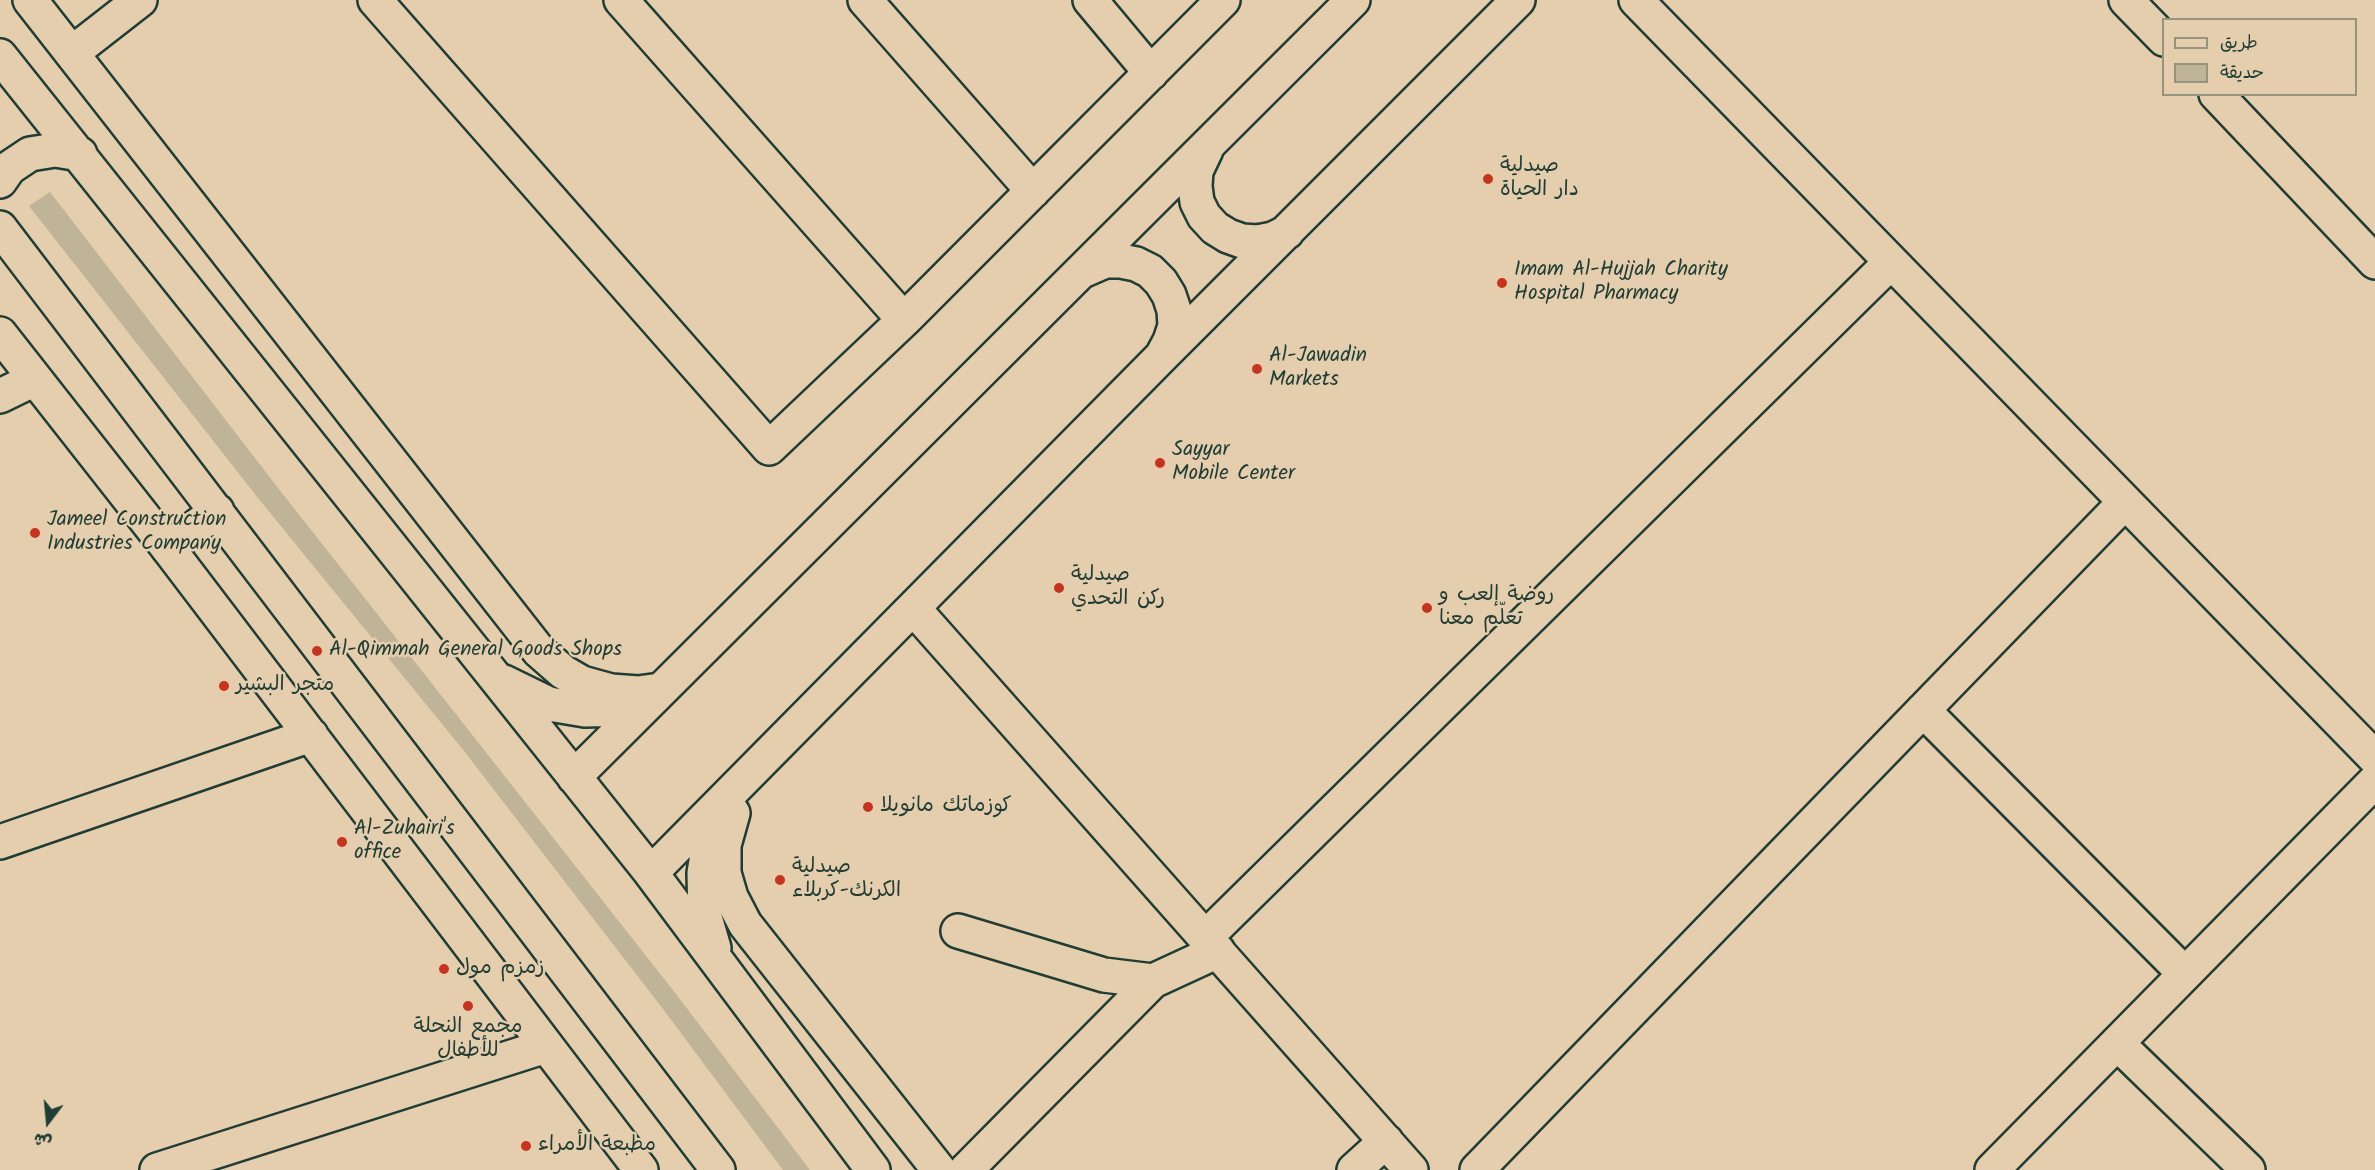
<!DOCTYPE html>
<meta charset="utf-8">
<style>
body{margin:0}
#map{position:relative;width:2375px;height:1170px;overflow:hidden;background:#e4ceae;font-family:Kalam,"Playpen Sans Arabic",sans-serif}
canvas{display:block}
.legend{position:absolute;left:2162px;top:18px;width:195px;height:78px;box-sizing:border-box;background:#e4ceae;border:2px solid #95947d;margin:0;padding:8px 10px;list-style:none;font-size:18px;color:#1f3d34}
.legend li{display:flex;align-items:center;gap:12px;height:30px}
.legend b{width:30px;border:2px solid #95947d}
.north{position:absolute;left:18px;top:1092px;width:60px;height:60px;-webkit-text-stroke:4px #e4ceae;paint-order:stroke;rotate:196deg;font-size:16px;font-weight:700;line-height:24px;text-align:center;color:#1f3d34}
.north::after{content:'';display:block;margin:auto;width:21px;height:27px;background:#1f3d34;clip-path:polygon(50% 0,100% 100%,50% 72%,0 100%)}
</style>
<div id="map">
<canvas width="2375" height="1170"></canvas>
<ul class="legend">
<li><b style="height:8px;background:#e4ceae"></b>طريق</li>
<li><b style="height:16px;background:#c0b498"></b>حديقة</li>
</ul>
<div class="north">ش</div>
</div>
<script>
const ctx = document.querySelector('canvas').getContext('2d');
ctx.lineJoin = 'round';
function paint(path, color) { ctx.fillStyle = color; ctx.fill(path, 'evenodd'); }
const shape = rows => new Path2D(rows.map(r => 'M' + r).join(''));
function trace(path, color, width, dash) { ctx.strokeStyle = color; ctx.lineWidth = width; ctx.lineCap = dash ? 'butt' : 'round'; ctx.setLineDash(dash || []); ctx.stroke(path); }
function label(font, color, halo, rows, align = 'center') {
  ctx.font = font + ' Kalam,"Playpen Sans Arabic",sans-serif'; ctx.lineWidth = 5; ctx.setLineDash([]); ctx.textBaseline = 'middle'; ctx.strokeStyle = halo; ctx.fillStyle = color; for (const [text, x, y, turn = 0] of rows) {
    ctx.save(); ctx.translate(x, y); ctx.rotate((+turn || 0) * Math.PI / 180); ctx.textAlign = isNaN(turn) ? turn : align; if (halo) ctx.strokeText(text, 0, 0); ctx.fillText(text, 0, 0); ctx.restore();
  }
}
const green = shape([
 [50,192,275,484,676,994,810,1170,783,1170,663,1009,464,751,258,498,29,206]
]);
const minor = shape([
 [30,0,539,651,563,672,582,683,611,691,638,693,660,690],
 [375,0,769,448,904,320,1223,0],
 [621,0,904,320],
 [865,0,1033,191],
 [1090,0,1151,73],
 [1636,0,2375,758],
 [2126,0,2164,39],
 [72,53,140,0],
 [2216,94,2375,262],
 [0,334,168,548,641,1170],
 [0,396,35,379],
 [914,609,1411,1170],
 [1923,710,2185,974],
 [733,813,724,845,724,873,731,897,745,924,939,1170],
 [0,842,311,735],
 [958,931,1104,975,1153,981,1218,951],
 [1206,937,1891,262],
 [2117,1043,2248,1170],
 [157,1170,546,1046],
 [966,1170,1153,981],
 [1354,1170,1386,1141],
 [1477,1170,2125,502],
 [1992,1170,2375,781]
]);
const major = shape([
 [0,56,651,873,873,1170],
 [1206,150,1196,171,1195,186,1197,202,1204,216,1215,228,1228,236,1242,241,1258,242,1273,239,1287,232],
 [0,181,9,168,30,154,55,150,80,154],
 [0,228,718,1170],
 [1082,271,1105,261,1121,261,1136,264,1150,271,1161,282,1169,295,1174,310,1175,326,1170,341,1163,354],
 [168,548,217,511],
 [504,682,549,704,585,710,620,709,651,696],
 [574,777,1353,0],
 [651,873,1163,355,1518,0],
 [714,948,705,917,704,873,707,855,716,829,729,805]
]);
const markers = [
 [1488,179,6,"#c8321e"],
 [1502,283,6,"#c8321e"],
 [1257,369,6,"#c8321e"],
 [1160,463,6,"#c8321e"],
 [35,533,6,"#c8321e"],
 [1059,588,6,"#c8321e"],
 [1427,608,6,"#c8321e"],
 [317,651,6,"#c8321e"],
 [224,686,6,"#c8321e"],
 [868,807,6,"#c8321e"],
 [342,842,6,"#c8321e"],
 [780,880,6,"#c8321e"],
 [444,969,6,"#c8321e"],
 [468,1006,6,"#c8321e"],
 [526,1146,6,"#c8321e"]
];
const poiNames = [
 ["صيدلية",1500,167],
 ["دار الحياة",1500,191],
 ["Imam Al-Hujjah Charity",1514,271],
 ["Hospital Pharmacy",1514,295],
 ["Al-Jawadin",1269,357],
 ["Markets",1269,381],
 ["Sayyar",1172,451],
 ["Mobile Center",1172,475],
 ["Jameel Construction",47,521],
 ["Industries Company",47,545],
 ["صيدلية",1071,576],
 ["ركن التحدي",1071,600],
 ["روضة إلعب و",1439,596],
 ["تعلّم معنا",1439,620],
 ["Al-Qimmah General Goods Shops",329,651],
 ["متجر البشير",236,686],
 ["كوزماتك مانويلا",880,807],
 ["Al-Zuhairi's",354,830],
 ["office",354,854],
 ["صيدلية",792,868],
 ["الكرنك-كربلاء",792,892],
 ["زمزم مول",456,969],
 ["مجمع النحلة",468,1028,"center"],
 ["للأطفال",468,1052,"center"],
 ["مطبعة الأمراء",538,1146]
];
paint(green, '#c0b498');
trace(minor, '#1f3d34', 38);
trace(major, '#1f3d34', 38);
trace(minor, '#e4ceae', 33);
trace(major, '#e4ceae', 33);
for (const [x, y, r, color] of markers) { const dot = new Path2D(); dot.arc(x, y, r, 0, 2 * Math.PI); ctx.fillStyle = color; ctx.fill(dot); trace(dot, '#e4ceae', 2); }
label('21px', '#1f3d34', '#e4ceae', poiNames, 'left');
</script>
